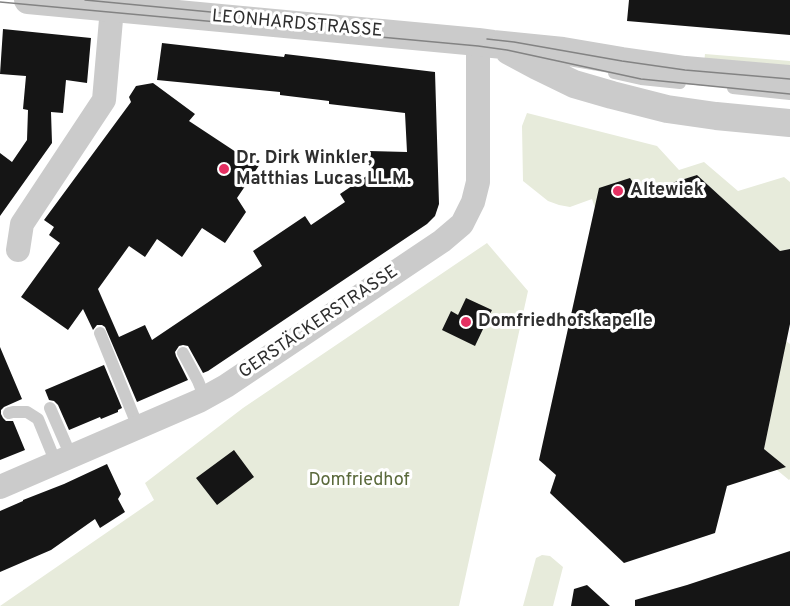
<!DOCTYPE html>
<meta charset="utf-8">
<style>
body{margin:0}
canvas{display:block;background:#fff}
</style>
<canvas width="790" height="606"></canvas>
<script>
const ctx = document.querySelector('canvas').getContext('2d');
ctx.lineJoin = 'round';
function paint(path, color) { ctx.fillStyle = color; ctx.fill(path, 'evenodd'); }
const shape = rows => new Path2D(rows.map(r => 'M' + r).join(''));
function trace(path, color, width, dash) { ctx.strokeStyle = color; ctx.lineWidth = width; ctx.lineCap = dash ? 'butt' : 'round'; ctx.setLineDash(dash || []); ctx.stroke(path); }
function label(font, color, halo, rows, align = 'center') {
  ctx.font = font + ' Overpass,sans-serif'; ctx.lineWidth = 6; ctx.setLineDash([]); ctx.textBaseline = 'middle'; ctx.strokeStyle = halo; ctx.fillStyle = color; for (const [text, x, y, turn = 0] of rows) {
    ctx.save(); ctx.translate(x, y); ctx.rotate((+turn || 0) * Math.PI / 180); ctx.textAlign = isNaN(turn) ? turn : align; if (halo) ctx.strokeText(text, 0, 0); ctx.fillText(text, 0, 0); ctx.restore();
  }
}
const green = shape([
 [705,54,790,61,790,71,704,63],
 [527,113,657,146,679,170,704,162,738,191,784,177,790,182,790,249,780,251,697,175,595,208,592,199,570,207,559,205,548,201,523,181,522,126],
 [487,243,528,291,459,606,0,606,154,500,145,483,243,408],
 [786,341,790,344,790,479,789,480,777,470,778,461,764,449],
 [542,555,550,556,563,567,553,606,523,606,536,558]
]);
const building = shape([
 [629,0,790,0,790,35,627,21],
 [3,29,91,38,87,83,66,80,63,113,51,112,52,143,0,216,0,153,12,162,27,140,28,110,23,109,26,76,0,74],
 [162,43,284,57,285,54,435,72,439,204,435,216,427,224,208,371,203,373,188,346,183,345,179,346,175,352,176,356,188,380,137,402,105,327,102,325,97,325,93,330,83,309,68,330,21,297,60,243,49,235,54,227,44,220,131,102,129,97,136,86,153,83,195,114,189,121,239,154,241,151,260,164,237,198,246,212,225,243,202,228,182,257,157,239,145,257,129,246,98,289,119,337,145,325,152,340,262,266,253,251,305,216,311,225,345,202,340,194,371,173,369,151,407,152,405,113,329,104,329,101,280,95,280,92,157,80],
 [697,175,780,251,790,249,790,324,764,449,786,467,727,486,715,533,624,563,550,493,556,475,539,460,599,188,630,178,640,193],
 [466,298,492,310,475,346,442,330,451,311,458,315],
 [0,347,22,399,4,407,1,410,1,414,3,418,6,421,13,421,25,450,0,460],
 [104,365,122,408,118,410,118,412,101,419,100,417,69,430,58,405,54,401,49,400,45,390],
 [234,450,254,477,217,505,196,478],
 [107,464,121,494,118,499,125,512,100,528,95,519,51,550,0,572,0,511,23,501,23,500,64,484],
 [790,551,790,606,635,606,635,600,687,585],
 [587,585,610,606,571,606,574,589]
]);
const service = shape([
 [614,73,641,79,680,83],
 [733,88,790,94],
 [100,333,138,427],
 [183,353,198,381,205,398],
 [50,408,71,456],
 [9,413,13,412,27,412,38,419,56,463]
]);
const minor = shape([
 [18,250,22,224,104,100,112,8],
 [0,487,199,401,226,386,442,241,462,224,473,202,478,182,478,42]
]);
const tertiary = shape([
 [28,0,478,42,493,44,563,51,622,61,685,70,790,79],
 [509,51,537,66,574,84,612,95,667,109,716,116,790,123]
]);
const tram = shape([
 [85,0,368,27],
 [0,2,478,46,507,50,641,79,790,94],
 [487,39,514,42,622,61,685,70,790,79]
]);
const markers = [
 [224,169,6,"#e53062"],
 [618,191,6,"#e53062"],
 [466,322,6,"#e53062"]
];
const streetNames = [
 ["LEONHARDSTRASSE",297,25,5],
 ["GERSTÄCKERSTRASSE",319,323,-34]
];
const poiNames = [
 ["Dr. Dirk Winkler,",236,159],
 ["Matthias Lucas LL.M.",236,180],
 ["Altewiek",630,191],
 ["Domfriedhofskapelle",478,322]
];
const parkNames = [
 ["Domfriedhof",359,481]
];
paint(green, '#e7ebdb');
paint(building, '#151515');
trace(service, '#cbcbcb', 12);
trace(minor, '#cbcbcb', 24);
trace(tertiary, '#cbcbcb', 28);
trace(tram, '#838383', 1.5);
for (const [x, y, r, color] of markers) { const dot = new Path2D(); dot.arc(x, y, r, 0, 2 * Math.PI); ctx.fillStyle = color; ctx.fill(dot); trace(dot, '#fff', 2); }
label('18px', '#2e2e2e', '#fff', streetNames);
label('bold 18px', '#2e2e2e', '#fff', poiNames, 'left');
label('18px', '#5a693b', '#fff', parkNames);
</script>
